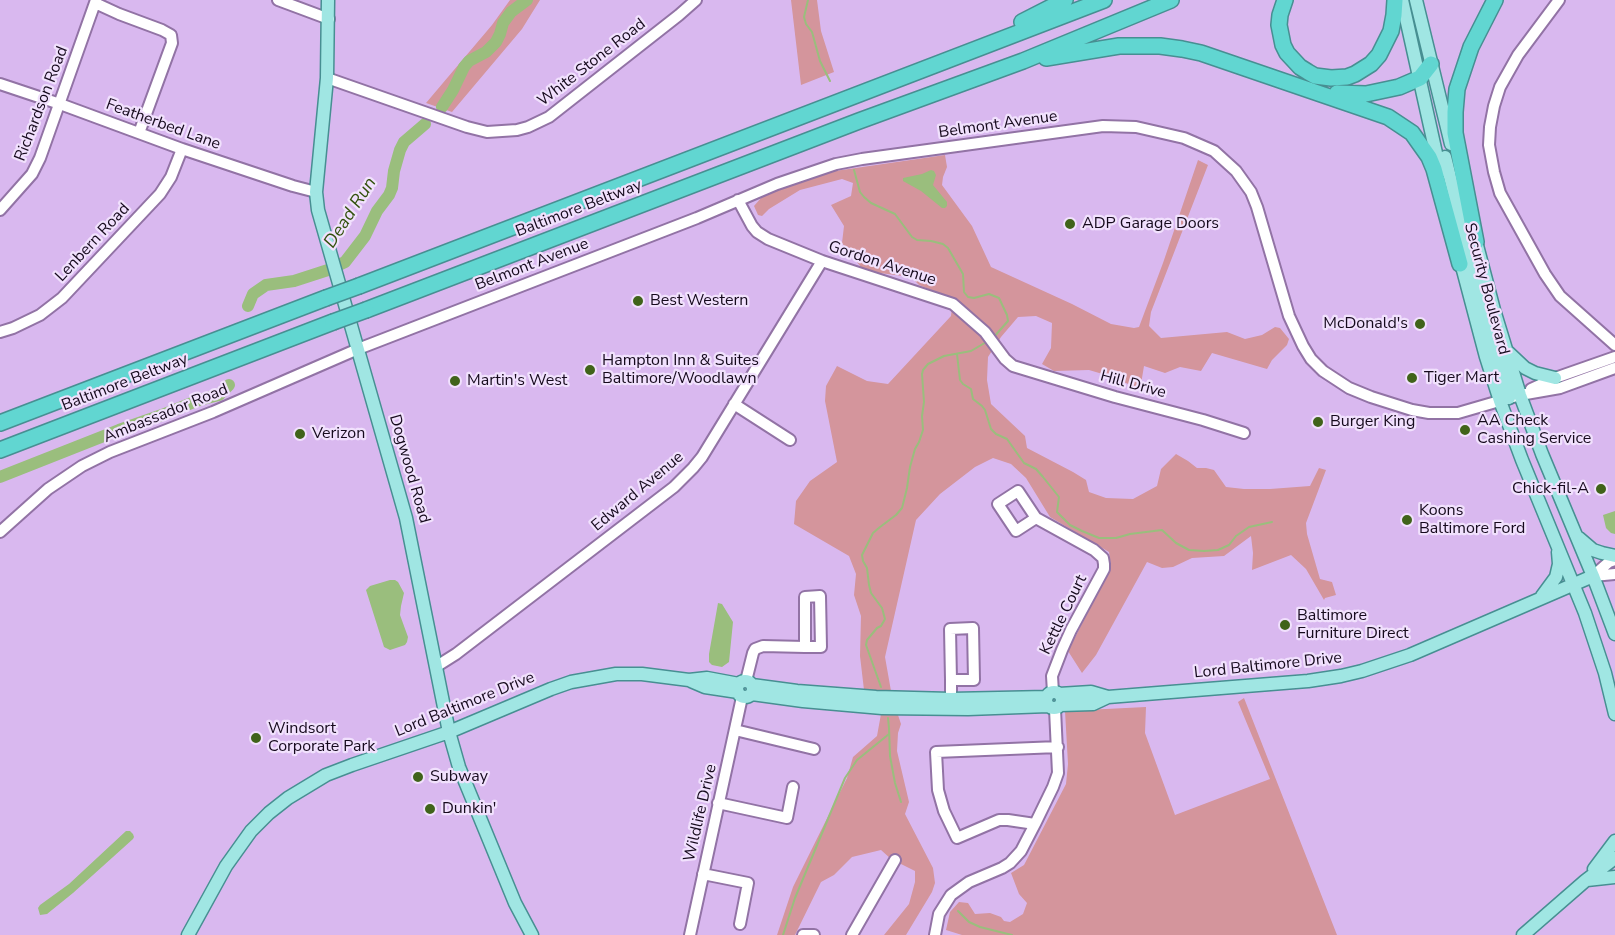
<!DOCTYPE html>
<style>
body{margin:0}
canvas{display:block;background:#d9b8ef}
</style>
<canvas width="1615" height="935"></canvas>
<script>
const ctx = document.querySelector('canvas').getContext('2d');
ctx.lineJoin = 'round';
function paint(path, color) { ctx.fillStyle = color; ctx.fill(path, 'evenodd'); }
const shape = rows => new Path2D(rows.map(r => 'M' + r).join(''));
function trace(path, color, width, dash) { ctx.strokeStyle = color; ctx.lineWidth = width; ctx.lineCap = dash ? 'butt' : 'round'; ctx.setLineDash(dash || []); ctx.stroke(path); }
function label(font, color, halo, rows, align = 'center') {
  ctx.font = font + ' "Nunito Sans",sans-serif'; ctx.lineWidth = 4.5; ctx.setLineDash([]); ctx.textBaseline = 'middle'; ctx.strokeStyle = halo; ctx.fillStyle = color; for (const [text, x, y, turn = 0] of rows) {
    ctx.save(); ctx.translate(x, y); ctx.rotate((+turn || 0) * Math.PI / 180); ctx.textAlign = isNaN(turn) ? turn : align; if (halo) ctx.strokeText(text, 0, 0); ctx.fillText(text, 0, 0); ctx.restore();
  }
}
const green = shape([
 [510,0,540,0,522,29,452,112,426,103,492,25],
 [791,0,817,0,821,31,834,72,801,85],
 [945,155,947,167,943,177,942,185,972,226,991,267,1072,304,1111,324,1134,328,1139,327,1163,263,1198,160,1208,165,1151,312,1149,326,1161,338,1227,332,1245,339,1262,335,1275,327,1280,328,1289,339,1287,345,1272,360,1267,369,1212,353,1201,371,1180,367,1165,373,1144,366,1140,390,1116,378,1089,370,1054,371,1042,364,1051,348,1052,323,1036,316,1018,317,1001,337,988,357,987,380,991,404,1025,436,1027,448,1073,472,1086,480,1089,492,1106,498,1133,499,1157,486,1161,469,1176,454,1188,461,1197,468,1206,468,1214,470,1226,487,1244,489,1270,489,1310,486,1319,468,1326,470,1306,523,1307,534,1320,579,1332,582,1336,595,1325,598,1324,600,1306,569,1291,555,1252,570,1253,553,1251,536,1224,556,1192,558,1173,567,1162,568,1147,562,1096,655,1082,673,1068,651,1111,567,1109,552,1050,517,1026,478,1011,464,993,458,975,467,940,494,916,520,885,657,891,691,864,690,860,656,861,616,854,595,856,574,849,556,794,524,796,501,810,481,837,462,825,401,826,386,837,366,867,381,888,384,951,316,953,299,919,285,911,277,864,271,842,243,844,226,831,205,851,196,853,183,842,179,800,190,769,209,762,216,758,215,754,206,761,198,780,188,835,171],
 [1244,698,1337,935,962,935,946,930,950,912,959,902,968,903,975,914,990,913,1001,917,1004,921,1010,922,1023,914,1027,903,1019,894,1011,873,1024,865,1066,784,1068,764,1065,711,1146,707,1145,733,1175,815,1270,779,1238,702],
 [881,714,898,715,901,724,898,733,897,751,909,802,905,814,933,868,935,883,932,892,906,935,884,935,909,904,915,882,915,871,891,859,881,850,852,857,834,875,821,882,795,935,777,935,793,887,847,778,853,757,877,736]
]);
const water = shape([
 [931,170,934,171,936,175,933,185,947,202,947,206,945,208,942,208,921,191,903,181,903,178,922,174],
 [1615,511,1615,534,1611,533,1606,528,1603,515],
 [390,580,395,580,398,582,404,593,401,606,400,615,408,637,407,642,405,645,390,650,384,647,366,590,370,586],
 [718,603,722,604,733,622,729,662,722,667,712,665,709,662,709,654],
 [126,831,130,831,133,834,134,837,133,839,73,893,47,914,40,915,38,908,40,905,69,884]
]);
const stream = shape([
 [808,0,804,17,806,24,812,32,820,61,830,81],
 [854,170,860,192,864,197,871,203,895,214,912,237,917,240,931,241,943,244,948,248,963,274,964,292,968,297,974,298,989,294,999,298,1007,315,1008,321,993,338],
 [957,354,960,380,963,384,971,389,973,399,982,406,985,410,991,429,996,434,1007,439,1024,463,1036,469,1043,477,1059,497,1057,512,1070,525,1082,531,1099,538,1116,538,1130,534,1162,530,1176,543,1189,550,1204,551,1218,550,1229,545,1236,536,1249,527,1272,522],
 [881,687,866,645,867,640,877,628,881,626,885,619,882,608,871,593,869,585,867,568,863,561,862,555,873,533,880,527,896,515,902,508,907,488,910,467,915,449,919,442,923,430,922,416,924,402,922,374,923,370,928,364,944,356,971,351,988,341],
 [888,718,889,728,890,756,895,783,901,802],
 [958,911,969,922,980,927,1012,935],
 [783,935,795,898,845,778,857,760,889,734]
]);
const river = shape([
 [442,107,453,90,464,67,469,61,486,52,496,42,500,34,503,23,511,12,527,0],
 [248,306,253,294,266,285,294,281,328,270,345,262,365,236,377,211,389,195,392,188,394,171,400,150,404,142,425,124],
 [0,477,119,430,162,415,199,400,219,395,229,385]
]);
const minor = shape([
 [278,0,329,19],
 [1559,0,1518,55,1500,87,1494,106,1490,127,1489,145,1494,172,1500,193,1545,274,1560,296,1615,345],
 [95,3,119,14,162,30,171,35,172,43,139,133],
 [327,78,467,127,487,132,517,130,528,127,549,117,679,15,696,0],
 [0,84,60,104,182,149,293,186,316,192],
 [738,200,752,226,757,232,768,239,822,261,953,304,985,332,1005,359,1013,366,1115,397,1203,420,1244,433],
 [0,210,32,174,40,158,96,0],
 [0,332,13,328,40,315,62,298,160,194,171,177,182,149],
 [1531,389,1555,378,1615,357],
 [734,404,790,440],
 [1036,518,1016,531,998,504,1018,491,1036,518,1094,550,1103,558,1104,564,1104,569,1071,630,1062,650,1052,676,1053,692],
 [0,532,48,489,82,466,110,452,213,412,358,349,697,218,777,184,836,164,862,159,1103,126,1136,127,1184,138,1214,151,1236,171,1251,192,1257,207,1289,316,1303,346,1311,359,1323,371,1349,388,1371,397,1412,410,1429,413,1458,413,1520,395,1560,388,1615,368],
 [1593,576,1609,562,1615,560],
 [1593,576,1615,574],
 [437,666,456,654,674,487,693,468,702,457,822,261],
 [951,680,974,680,973,628,950,629,951,680,951,699],
 [746,681,753,653,755,649,763,646,805,647,821,647,820,596,805,597,805,647],
 [735,730,814,749],
 [718,803,787,818,793,787],
 [1035,824,1008,820,999,820,957,838,944,811,938,790,936,752,1058,747],
 [703,874,748,883,740,924],
 [690,935,742,697],
 [803,935,814,935],
 [852,935,895,860],
 [935,935,939,914,951,895,969,882,1002,868,1010,863,1021,851,1035,824,1053,787,1058,773,1055,709]
]);
const major = shape([
 [328,0,327,78,316,192,318,210,406,518,449,732,459,767,515,903,532,935],
 [1402,0,1440,171],
 [1416,0,1451,144],
 [1445,157,1484,313,1509,398],
 [1474,234,1494,310,1520,395,1542,454,1593,576,1615,634],
 [1459,255,1486,357,1500,401,1522,460,1585,613,1605,673,1615,714],
 [1508,352,1525,368,1535,373,1555,378],
 [1579,538,1593,550,1602,553,1615,556],
 [1542,596,1556,577,1559,564,1558,552],
 '737 689a8 8 0 1 1 16 0a8 8 0 1 1-16 0Z',
 [691,681,705,687,738,692],
 [752,685,797,691,876,697,951,699,1047,697],
 '1046 700a8 8 0 1 1 16 0a8 8 0 1 1-16 0Z',
 [752,694,803,701,882,708,968,709,1048,706],
 [1059,694,1091,692,1108,697],
 [1060,705,1093,704,1108,697,1308,681,1341,676,1362,671,1410,655,1593,576],
 [1594,869,1615,841],
 [1587,880,1615,877],
 [188,935,226,866,251,831,269,813,288,798,326,775,352,765,449,732,551,689,571,682,616,674,642,674,689,680,707,678,739,684],
 [1523,935,1585,881,1615,858]
]);
const highway = shape([
 [1285,0,1280,15,1279,25,1283,45,1287,53,1300,67,1308,72,1315,76,1331,78,1347,77,1355,74,1371,64,1379,55,1391,31,1394,15,1395,0],
 [1022,22,1065,0],
 [1046,58,1119,46,1160,46,1182,49,1201,53,1388,117,1412,133,1429,157,1434,169,1460,264],
 [1337,93,1366,94,1399,87,1420,78,1431,64],
 [1476,242,1455,133,1455,112,1457,89,1471,47,1495,0],
 [359,286,1104,0],
 [366,310,859,121,1023,61,1171,0],
 [0,423,326,298],
 [0,450,333,322]
]);
const highwayBridge = shape([
 [326,298,359,286],
 [333,322,366,310]
]);
const markers = [
 [1070,224,6,"#40631a"],
 [638,301,6,"#40631a"],
 [1420,324,6,"#40631a"],
 [590,370,6,"#40631a"],
 [1412,378,6,"#40631a"],
 [455,381,6,"#40631a"],
 [1318,422,6,"#40631a"],
 [1465,430,6,"#40631a"],
 [300,434,6,"#40631a"],
 [1601,489,6,"#40631a"],
 [1407,520,6,"#40631a"],
 [1285,625,6,"#40631a"],
 [256,738,6,"#40631a"],
 [418,777,6,"#40631a"],
 [430,809,6,"#40631a"]
];
const streetNames = [
 ["White Stone Road",592,63,-38],
 ["Richardson Road",42,104,-69],
 ["Featherbed Lane",163,125,20],
 ["Belmont Avenue",998,125,-8],
 ["Baltimore Beltway",579,209,-21],
 ["Lenbern Road",93,243,-47],
 ["Gordon Avenue",882,264,18],
 ["Belmont Avenue",532,265,-21],
 ["Security Boulevard",1486,289,75],
 ["Baltimore Beltway",125,383,-21],
 ["Hill Drive",1133,385,15],
 ["Ambassador Road",166,414,-22],
 ["Dogwood Road",409,469,74],
 ["Edward Avenue",638,492,-40],
 ["Kettle Court",1064,615,-64],
 ["Lord Baltimore Drive",1268,666,-6],
 ["Lord Baltimore Drive",465,705,-22],
 ["Wildlife Drive",701,813,-77]
];
const poiNames = [
 ["ADP Garage Doors",1082,224],
 ["Best Western",650,301],
 ["McDonald's",1408,324,"right"],
 ["Hampton Inn & Suites",602,361],
 ["Baltimore/Woodlawn",602,379],
 ["Tiger Mart",1424,378],
 ["Martin's West",467,381],
 ["AA Check",1477,421],
 ["Cashing Service",1477,439],
 ["Burger King",1330,422],
 ["Verizon",312,434],
 ["Chick-fil-A",1589,489,"right"],
 ["Koons",1419,511],
 ["Baltimore Ford",1419,529],
 ["Baltimore",1297,616],
 ["Furniture Direct",1297,634],
 ["Windsort",268,729],
 ["Corporate Park",268,747],
 ["Subway",430,777],
 ["Dunkin'",442,809]
];
const waterNames = [
 ["Dead Run",351,213,-57]
];
paint(green, '#d4959c');
paint(water, '#9abe7d');
trace(stream, '#9abe7d', 2);
trace(river, '#9abe7d', 12);
trace(minor, '#9273a5', 14);
trace(major, '#478f92', 15);
trace(highway, '#478f92', 18);
trace(minor, '#fff', 10);
trace(major, '#a0e6e3', 12);
trace(highway, '#61d6d1', 15);
trace(highwayBridge, '#478f92', 18, []);
trace(highwayBridge, '#61d6d1', 15);
for (const [x, y, r, color] of markers) { const dot = new Path2D(); dot.arc(x, y, r, 0, 2 * Math.PI); ctx.fillStyle = color; ctx.fill(dot); trace(dot, '#f1e1fd', 2); }
label('16px', '#160a1d', '#f1e1fd', streetNames);
label('16px', '#160a1d', '#f1e1fd', poiNames, 'left');
label('italic 18px', '#32510c', '#f1e1fd', waterNames);
</script>
